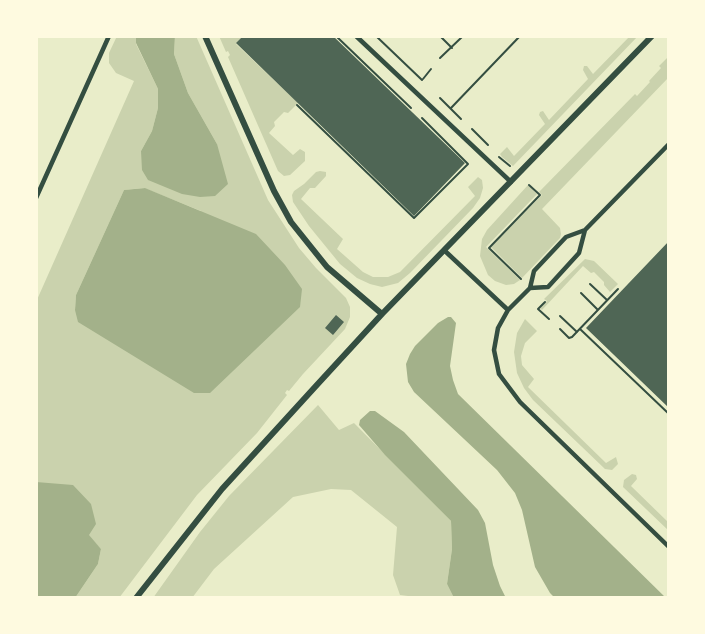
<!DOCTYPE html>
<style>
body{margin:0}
#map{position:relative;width:705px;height:634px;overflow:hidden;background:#e9edc9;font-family:Figtree,sans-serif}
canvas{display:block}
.frame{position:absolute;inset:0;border:38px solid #fefae0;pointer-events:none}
</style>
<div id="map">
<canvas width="705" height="634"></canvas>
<div class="frame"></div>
</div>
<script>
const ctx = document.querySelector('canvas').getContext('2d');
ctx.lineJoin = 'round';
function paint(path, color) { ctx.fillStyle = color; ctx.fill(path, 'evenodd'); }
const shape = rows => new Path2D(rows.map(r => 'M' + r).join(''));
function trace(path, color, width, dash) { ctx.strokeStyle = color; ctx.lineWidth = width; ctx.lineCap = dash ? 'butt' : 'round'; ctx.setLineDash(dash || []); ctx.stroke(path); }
const green = shape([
 [117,36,136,36,136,44,158,89,158,108,152,131,141,151,217,144,188,93,174,54,175,36,196,36,268,200,299,248,316,268,346,298,350,307,350,317,345,329,303,374,289,391,287,390,285,393,287,395,257,433,197,495,119,598,75,598,98,564,101,549,36,482,36,302,134,81,116,73,109,63,109,53],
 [144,188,201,211,75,310,76,295,124,190],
 [219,36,243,36,236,44,298,103,288,113,284,112,274,122,275,126,269,133,293,155,300,149,305,152,305,161,290,175,284,176,278,171,228,57,230,55,228,51,226,52],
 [630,36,638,36,513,166,502,157,500,154,507,147,514,156,545,124,539,115,540,112,543,111,549,120,588,79,583,70,584,66,587,66,593,74],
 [669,56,669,77,542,209,560,228,561,234,560,238,522,278,491,247,542,195,539,192,635,94,637,96,650,82,649,81,661,68,659,66],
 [320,171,326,172,326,176,315,188,310,188,301,199,343,239,337,249,363,272,373,277,388,277,400,272,475,196,468,187,478,177,482,180,483,188,480,198,473,208,410,273,398,283,382,287,370,284,357,278,340,264,309,226,293,202,292,195,294,191,304,184,316,172],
 [528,185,537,194,486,247,520,280,514,284,506,285,495,281,488,275,480,256,482,239,487,230],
 [585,259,594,261,618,284,610,292,604,285,604,282,594,272,591,273,583,266,542,310,540,308,547,301,544,299],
 [525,319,537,331,525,343,521,356,522,365,534,379,528,387,606,463,616,457,618,464,612,470,605,469,533,400,524,388,517,373,514,352,517,333],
 [318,405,339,430,354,423,451,521,452,549,447,584,454,598,411,598,408,596,400,595,393,575,397,527,351,490,331,489,293,497,214,569,192,598,153,598,200,532,229,496],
 [632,474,636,475,637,479,631,486,669,523,669,531,623,487,624,480]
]);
const water = shape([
 [136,36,175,36,174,54,188,93,217,144,228,184,215,196,200,197,182,194,148,180,142,170,141,151,152,131,158,108,158,89,136,43],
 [145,188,256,234,285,265,302,289,300,307,210,393,194,393,78,322,75,310,76,295,124,190],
 [448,317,451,317,456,323,450,366,453,380,458,394,666,598,555,598,550,593,535,567,522,510,515,493,497,470,414,392,408,382,406,364,410,354,415,346,438,323],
 [370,411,375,411,404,432,478,510,485,523,493,565,500,586,506,598,454,598,447,584,452,549,451,521,385,455,359,425,360,420],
 [36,482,73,485,91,504,96,524,89,535,101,549,98,564,75,598,36,598]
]);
const building = shape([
 [243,36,333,36,465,163,414,216,236,43],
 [669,241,669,408,586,328],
 [336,315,344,322,333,335,325,328]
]);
const path = shape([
 [336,36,411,108],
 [376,36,422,80],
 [440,36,452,48],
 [440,58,463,36],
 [423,79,431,69],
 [440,98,461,119],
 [297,105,414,218,468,164,422,118],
 [451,108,520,36],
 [472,129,488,145],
 [499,157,510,166],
 [521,279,489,248,540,195,529,185],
 [590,284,607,300],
 [581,293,598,310],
 [545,302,538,309,549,319],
 [560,316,577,332],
 [560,329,569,338,572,337,618,289],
 [580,329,669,414]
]);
const service = shape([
 [356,36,511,182],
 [669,144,585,230,566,237,534,271,530,288,508,310,498,328,494,350,499,374,520,402,669,547],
 [36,198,109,36],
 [445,251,508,310],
 [530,288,548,287,579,253,585,230]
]);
const minor = shape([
 [205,36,274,191,291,222,327,267,382,314],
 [136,598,222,489,315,387,382,314,652,36]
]);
paint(green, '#cad2ad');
paint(water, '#a3b18a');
paint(building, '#4f6655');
trace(path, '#344e41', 2);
trace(service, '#344e41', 4.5);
trace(minor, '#344e41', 6);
</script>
